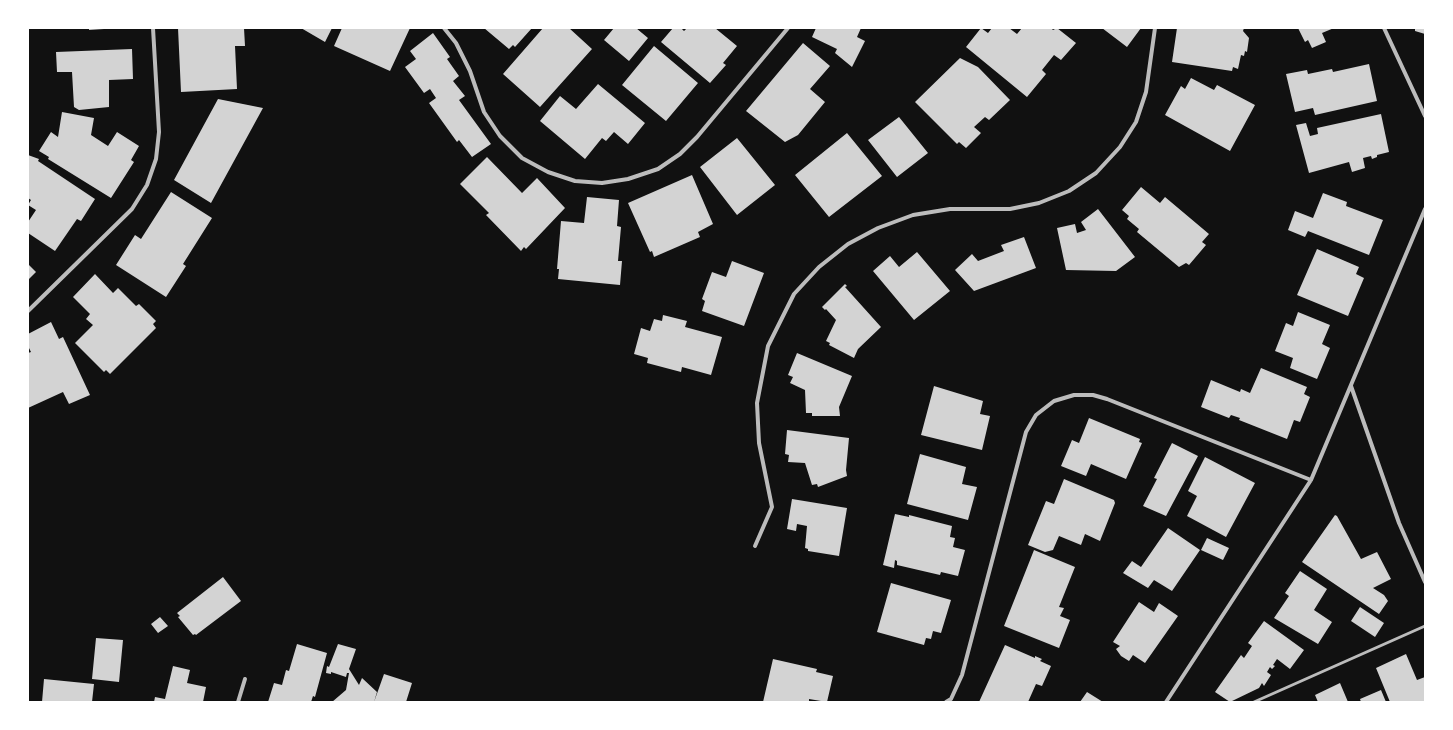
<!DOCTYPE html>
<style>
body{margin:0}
#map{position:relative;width:1453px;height:730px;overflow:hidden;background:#111;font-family:"Archivo Narrow",sans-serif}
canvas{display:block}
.frame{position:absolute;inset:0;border:29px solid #fff;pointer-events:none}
</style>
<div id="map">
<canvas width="1453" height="730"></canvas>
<div class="frame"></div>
</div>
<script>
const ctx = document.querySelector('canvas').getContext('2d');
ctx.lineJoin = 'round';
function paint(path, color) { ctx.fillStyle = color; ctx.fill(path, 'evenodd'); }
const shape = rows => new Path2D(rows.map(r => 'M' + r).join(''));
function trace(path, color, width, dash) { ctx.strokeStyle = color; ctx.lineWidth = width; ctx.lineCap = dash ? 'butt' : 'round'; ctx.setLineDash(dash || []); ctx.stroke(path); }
const building = shape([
 [89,28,104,28,104,29,89,30],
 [178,28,244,28,245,46,235,46,237,89,181,92],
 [301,28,332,28,325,42],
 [342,28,410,28,390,71,334,46],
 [484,28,532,28,515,47,513,45,509,49],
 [543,28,569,28,592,49,540,107,503,74],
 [614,28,636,28,648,38,629,61,604,40],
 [673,28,681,28,684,31,687,28,715,28,737,46,723,63,726,65,710,83,661,42],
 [816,28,861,28,857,37,865,41,852,67,835,53,837,49,812,37],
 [981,28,988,33,992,28,1009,28,1017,34,1022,28,1051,28,1053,30,1057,28,1076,43,1061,60,1054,55,1042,70,1046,74,1027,97,966,47],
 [1102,28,1141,28,1127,47],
 [1177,28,1244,28,1243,31,1249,38,1247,52,1245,51,1244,56,1241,55,1238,69,1233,67,1232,71,1172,62],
 [1298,28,1334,28,1322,33,1326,42,1312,48,1308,40,1305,42],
 [1415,28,1425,28,1425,34,1415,31],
 [433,33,450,57,447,59,459,76,453,81,465,96,459,100,491,144,472,157,459,140,457,142,429,103,436,98,430,89,424,93,405,67,416,59,410,51],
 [803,43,830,66,810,89,825,102,798,135,785,142,746,111],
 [654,46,698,83,666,121,622,85],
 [132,49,133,79,109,80,109,107,79,110,74,107,72,72,57,72,56,52],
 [960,58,978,67,1010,100,989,120,985,117,974,127,981,133,966,148,959,142,957,144,915,102],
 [1369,64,1377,101,1315,115,1313,108,1295,112,1286,74,1307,70,1308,74,1332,69,1333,72],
 [1191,78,1214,90,1217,85,1255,105,1230,151,1165,115,1181,86,1185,89],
 [598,84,645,123,628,144,614,132,606,141,602,138,585,159,540,121,560,96,576,109],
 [218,99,263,108,211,203,174,180],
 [62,112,94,118,91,135,108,146,117,132,139,146,131,160,134,162,111,198,48,159,49,157,39,151,51,132,58,137],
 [1381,114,1389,152,1377,155,1377,157,1372,159,1371,156,1363,158,1365,168,1352,172,1349,162,1309,173,1296,125,1306,123,1310,136,1318,134,1317,128],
 [899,117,928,153,897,177,868,140],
 [847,133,882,176,829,217,795,175],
 [737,138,775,185,737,215,700,167],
 [28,155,39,159,38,161,95,199,81,221,77,219,55,251,28,233,28,222,36,210,28,205,31,200,28,198],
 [487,157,522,193,537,178,565,208,526,249,524,247,521,251,486,215,489,213,460,184],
 [692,175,713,224,698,232,700,237,654,257,652,251,650,252,628,203],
 [1141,187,1160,203,1165,197,1209,234,1202,242,1206,245,1189,265,1186,263,1179,267,1137,232,1139,229,1127,219,1129,216,1122,210],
 [171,192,212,218,183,264,186,266,166,297,116,265,135,235,141,239],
 [1323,193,1347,202,1346,206,1383,220,1369,255,1308,231,1305,237,1288,230,1295,211,1313,218],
 [587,197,619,200,617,226,621,227,618,261,622,261,620,285,558,279,559,269,557,269,561,221,584,223],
 [1098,209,1135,257,1116,271,1066,270,1057,228,1075,224,1077,233,1086,230,1081,222],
 [1024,237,1036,268,974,291,955,270,972,254,978,261,1004,251,1001,245],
 [1317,249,1359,267,1356,274,1364,278,1348,316,1297,295],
 [917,252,950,291,914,320,873,271,890,256,899,267],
 [732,261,764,273,744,326,702,311,705,301,702,299,712,272,726,277],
 [28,264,36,272,28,280],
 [95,274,113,293,118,288,136,306,139,304,156,321,153,324,156,328,110,374,106,370,104,372,75,343,93,325,86,319,90,314,73,297],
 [845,284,847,286,845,287,881,327,858,349,854,358,829,345,830,343,826,341,836,320,826,309,825,310,822,307],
 [1298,312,1330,325,1322,344,1330,348,1317,379,1290,368,1293,358,1275,351,1286,323,1293,326],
 [663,315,687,321,685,327,722,337,711,375,682,367,681,372,647,363,648,358,634,354,641,328,650,331,654,319,662,321],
 [51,322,59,339,63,337,90,395,69,404,63,392,28,408,28,353,31,352,28,346,28,334],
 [797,353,852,376,839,407,840,416,812,416,812,413,806,413,805,390,790,383,793,377,788,375],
 [1261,368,1307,387,1304,394,1310,397,1300,422,1294,420,1287,439,1239,420,1240,418,1231,415,1229,418,1201,407,1211,380,1240,392,1241,389,1250,393],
 [934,386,983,401,980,414,990,416,982,450,921,435],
 [1089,418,1140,439,1139,442,1142,443,1126,479,1091,464,1086,476,1061,466,1072,440,1079,443],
 [787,430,849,438,846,470,847,476,818,487,817,484,812,485,805,463,788,462,789,455,785,454],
 [1172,443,1198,456,1166,516,1143,506,1157,479,1154,478],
 [920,454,966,467,962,484,977,487,968,520,907,504],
 [1205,457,1255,483,1226,537,1187,516,1197,496,1188,491],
 [1064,479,1114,500,1115,503,1100,541,1085,534,1081,545,1059,536,1053,550,1045,552,1028,545,1046,501,1054,504],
 [792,499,847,508,839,556,808,551,808,549,805,548,807,526,797,524,796,531,787,529],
 [895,514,909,517,909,515,952,526,950,537,955,538,953,547,965,550,958,576,941,572,940,575,897,565,897,561,895,560,894,568,883,565],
 [1335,515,1337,516,1361,559,1377,552,1391,579,1373,588,1384,595,1388,601,1379,614,1302,562],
 [1168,528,1200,550,1172,591,1154,580,1148,588,1123,573,1132,561,1141,567],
 [1207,538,1229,548,1223,560,1201,550],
 [1034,550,1075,567,1059,607,1064,608,1060,616,1070,620,1059,648,1004,626],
 [1300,571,1327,589,1314,610,1332,622,1318,644,1274,618,1289,596,1285,593],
 [223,577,241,601,196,635,195,634,193,635,178,617,180,616,177,613],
 [891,583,951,600,941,633,933,631,931,639,926,638,924,645,877,632],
 [1139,602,1154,612,1159,603,1178,616,1145,663,1133,655,1129,661,1121,656,1116,649,1120,646,1113,642],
 [1360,607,1384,623,1375,637,1351,621],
 [160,617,168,626,158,633,151,624],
 [1264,621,1304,650,1290,669,1277,659,1273,665,1275,666,1272,669,1270,667,1267,672,1271,675,1264,686,1262,683,1259,688,1230,702,1215,692,1241,655,1244,658,1252,646,1248,643],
 [96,638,123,640,119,682,92,679],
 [297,644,327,653,315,697,313,696,311,702,268,702,274,683,282,685,286,670,289,671],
 [338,644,356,649,349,669,359,685,362,678,377,692,374,702,332,702,346,690,349,673,347,673,346,677,331,672,331,674,326,673,327,666,329,667],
 [1005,645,1035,658,1035,656,1042,659,1040,661,1051,666,1042,686,1036,684,1028,702,979,702],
 [1406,654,1417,680,1425,677,1425,702,1390,702,1376,668],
 [773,659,817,669,816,672,833,676,827,702,809,699,809,702,763,702],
 [173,666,190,670,187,683,206,687,203,702,154,702,155,697,165,699],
 [384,674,412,683,406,702,374,702],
 [44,679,94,684,92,702,42,702],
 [1340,683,1348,702,1318,702,1315,695],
 [1381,690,1386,702,1361,702,1360,699],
 [1087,692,1103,702,1080,702]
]);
const service = shape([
 [1254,702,1425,626]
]);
const minor = shape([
 [444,28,456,43,470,71,484,112,500,136,522,158,548,172,575,181,602,183,628,179,658,169,680,154,697,137,788,28],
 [1384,28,1425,116],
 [28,311,132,209,147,185,156,159,159,132,153,28],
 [1351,386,1399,523,1425,582],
 [755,546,772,507,759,443,757,403,768,346,794,294,819,267,848,244,878,228,913,215,950,209,1010,209,1039,203,1069,191,1096,173,1120,147,1136,122,1146,92,1155,28],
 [238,702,245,679],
 [946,702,951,699,962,675,1026,432,1036,415,1054,401,1074,395,1093,395,1107,399,1311,480],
 [1166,702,1311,480,1425,209]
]);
paint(building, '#d3d3d3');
trace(service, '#bcbcbc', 3);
trace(minor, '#bcbcbc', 4);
</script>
